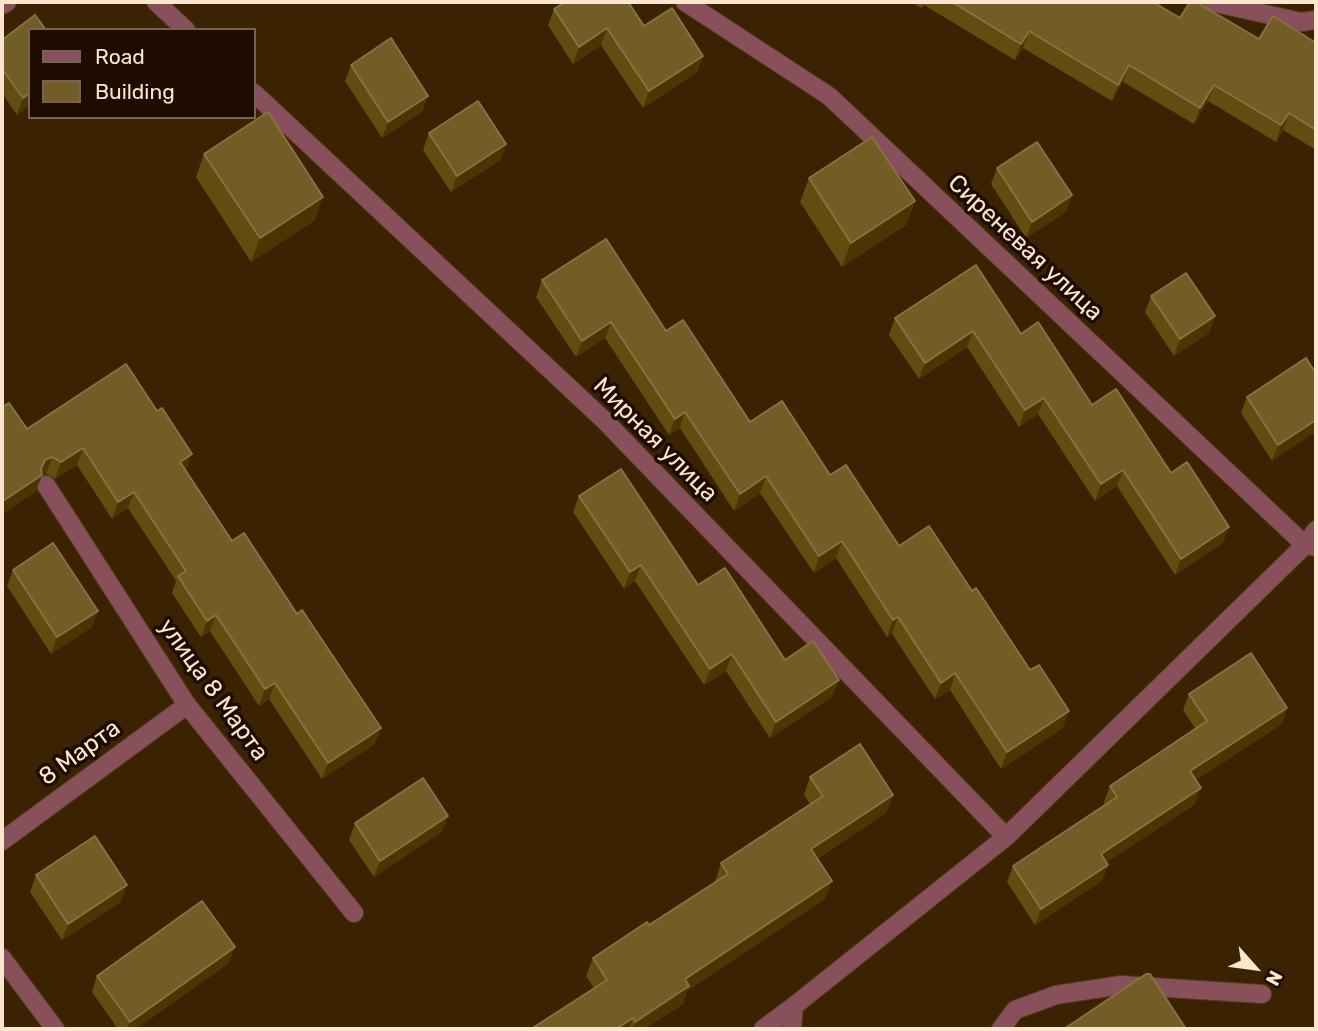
<!DOCTYPE html>
<meta charset="utf-8">
<style>
body{margin:0}
#map{position:relative;width:1318px;height:1031px;overflow:hidden;background:#3b2202;font-family:Rubik,sans-serif}
canvas{display:block}
.frame{position:absolute;inset:0;border:4px solid #fce6cf;pointer-events:none}
.legend{position:absolute;left:28px;top:28px;width:228px;height:91px;box-sizing:border-box;background:#1f0c00;border:2px solid #776353;margin:0;padding:9px 12px;list-style:none;font-size:21px;color:#fce6cf}
.legend li{display:flex;align-items:center;gap:14px;height:35px}
.legend b{width:35px;border:2px solid #776353}
.north{position:absolute;left:1220px;top:933px;width:70px;height:70px;-webkit-text-stroke:5px #1f0c00;paint-order:stroke;rotate:118deg;font-size:19px;font-weight:700;line-height:28px;text-align:center;color:#fce6cf}
.north::after{content:'';display:block;margin:auto;width:24px;height:32px;background:#fce6cf;clip-path:polygon(50% 0,100% 100%,50% 72%,0 100%)}
</style>
<div id="map">
<canvas width="1318" height="1031"></canvas>
<div class="frame"></div>
<ul class="legend">
<li><b style="height:9px;background:#87505a"></b>Road</li>
<li><b style="height:19px;background:#715d25"></b>Building</li>
</ul>
<div class="north">N</div>
</div>
<script>
const ctx = document.querySelector('canvas').getContext('2d');
ctx.lineJoin = 'round';
const shape = rows => new Path2D(rows.map(r => 'M' + r).join(''));
function trace(path, color, width, dash) { ctx.strokeStyle = color; ctx.lineWidth = width; ctx.lineCap = dash ? 'butt' : 'round'; ctx.setLineDash(dash || []); ctx.stroke(path); }
function paint(path, color) { ctx.fillStyle = color; ctx.fill(path, 'evenodd'); }
function label(font, color, halo, rows, align = 'center') {
  ctx.font = font + ' Rubik,sans-serif'; ctx.lineWidth = 7; ctx.setLineDash([]); ctx.textBaseline = 'middle'; ctx.strokeStyle = halo; ctx.fillStyle = color; for (const [text, x, y, turn = 0] of rows) {
    ctx.save(); ctx.translate(x, y); ctx.rotate((+turn || 0) * Math.PI / 180); ctx.textAlign = isNaN(turn) ? turn : align; if (halo) ctx.strokeText(text, 0, 0); ctx.fillText(text, 0, 0); ctx.restore();
  }
}
const service = shape([
 [1212,2,1301,22,1316,20],
 [46,485,187,705,354,913],
 [1305,545,1316,530],
 [1001,1029,1015,1010,1056,995,1121,985,1262,994]
]);
const minor = shape([
 [156,2,186,30],
 [685,2,829,96,1305,545,1316,547],
 [2,5,7,2],
 [254,93,605,421,1006,837],
 [2,841,187,705],
 [763,1029,794,1006],
 [792,1029,794,1006,1006,837,1305,545]
]);
const tertiary = shape([
 [2,958,55,1029]
]);
const wall = shape([
 [911,2,1153,2,1180,18,1259,39,1316,43,1316,150,1283,130,1276,142,1208,101,1194,124,1123,82,1112,101,1023,48,1015,60,924,5,922,8],
 [554,9,644,26,703,56,697,72,643,108,601,45,573,64,548,25],
 [30,30,30,105,17,115,2,93,2,40],
 [351,65,428,96,422,112,382,138,345,81],
 [429,133,506,144,500,160,451,192,423,150],
 [204,154,315,220,251,262,196,177],
 [997,168,1072,195,1066,212,1026,238,991,184],
 [809,178,915,201,906,225,842,267,800,202],
 [542,280,666,331,750,422,830,475,899,546,972,591,1063,728,1001,769,950,690,935,699,892,634,887,637,836,558,814,573,760,493,734,511,680,428,669,435,605,338,576,357,536,297],
 [1151,296,1215,316,1209,333,1174,356,1145,312],
 [895,318,1021,334,1092,405,1171,473,1223,543,1175,575,1117,486,1095,501,1038,414,1019,427,967,347,919,379,889,335],
 [1316,374,1272,461,1241,413,1247,397],
 [2,407,27,429,186,470,232,541,375,744,322,779,269,699,259,706,210,631,201,637,172,593,176,581,128,508,112,519,77,465,55,479,46,474,42,475,36,491,2,514],
 [579,496,698,585,785,660,833,696,770,738,726,671,704,685,635,581,624,589,573,512],
 [13,570,92,627,51,654,7,586],
 [1189,694,1282,724,1196,780,1195,804,1107,862,1108,865,1102,881,1035,925,1007,882,1013,866,1105,805,1104,802,1110,786,1195,728,1183,710],
 [810,777,893,795,886,813,817,859,825,899,687,991,683,1004,644,1029,531,1029,594,988,586,976,593,958,649,925,715,882,721,863,810,804,804,795],
 [355,823,442,832,374,877,349,840],
 [36,875,121,902,62,940,30,892],
 [229,963,136,1029,118,1029,92,992,97,976]
]);
const shadedWall = shape([
 [607,28,601,45,573,64,579,47],
 [1029,31,1023,48,1015,60,1021,44],
 [703,56,697,72,643,108,649,91],
 [1129,65,1123,82,1112,101,1118,85],
 [1214,85,1208,101,1194,124,1200,108],
 [30,93,30,105,17,115,23,98],
 [428,96,422,112,382,138,388,122],
 [1289,113,1283,130,1276,142,1281,125],
 [506,144,500,160,451,192,457,176],
 [1072,195,1066,212,1026,238,1032,222],
 [323,197,315,220,251,262,260,238],
 [915,201,906,225,842,267,851,243],
 [1215,316,1209,333,1174,356,1180,339],
 [611,322,605,338,576,357,582,341],
 [973,331,967,347,919,379,925,363],
 [1044,398,1038,414,1019,427,1025,410],
 [685,412,680,428,669,435,675,419],
 [1316,420,1316,432,1272,461,1278,445],
 [83,448,77,465,55,479,61,462],
 [192,454,186,470,174,478,180,462],
 [52,457,46,474,39,476,42,475,36,491,2,514,2,504,3,501,41,469,45,460],
 [1123,470,1117,486,1095,501,1101,484],
 [766,476,760,493,734,511,740,494],
 [134,492,128,508,112,519,118,502],
 [1229,527,1223,543,1175,575,1181,559],
 [842,541,836,558,814,573,819,556],
 [641,565,635,581,624,589,630,572],
 [98,611,92,627,51,654,57,637],
 [216,615,210,631,201,637,207,621],
 [898,617,892,634,887,637,893,620],
 [732,654,726,671,704,685,710,669],
 [955,673,950,690,935,699,941,683],
 [839,680,833,696,770,738,776,722],
 [275,683,269,699,259,706,265,689],
 [1287,708,1282,724,1184,788,1190,771],
 [1069,711,1063,728,1001,769,1007,752],
 [381,728,375,744,322,779,328,763],
 [1201,788,1195,804,1095,870,1101,854],
 [893,795,886,813,804,867,811,849],
 [448,816,442,832,374,877,380,861],
 [1108,865,1102,881,1035,925,1041,909],
 [832,881,825,899,687,991,683,1004,644,1029,632,1029,635,1022,685,979],
 [127,885,121,902,62,940,68,924],
 [235,947,229,963,136,1029,127,1029,130,1022],
 [633,1018,629,1029,616,1029]
]);
const building = shape([
 [565,2,628,2,644,26,672,8,703,56,649,91,607,28,579,47,554,9,565,2],
 [952,2,1153,2,1180,18,1190,2,1196,2,1259,39,1273,16,1316,43,1316,130,1289,113,1281,125,1214,85,1200,108,1129,65,1118,85,1029,31,1021,44,952,2],
 [35,15,46,30,30,30,30,93,23,98,2,69,2,40,35,15],
 [391,38,428,96,388,122,351,65,391,38],
 [478,101,506,144,457,176,429,133,478,101],
 [268,112,323,197,260,238,204,154,268,112],
 [872,137,915,201,851,243,809,178,872,137],
 [1037,142,1072,195,1032,222,997,168,1037,142],
 [606,239,666,331,683,320,750,422,782,401,830,475,846,465,899,546,929,526,972,591,976,588,1030,670,1039,665,1069,711,1007,752,955,673,941,683,898,617,893,620,842,541,819,556,766,476,740,494,685,412,675,419,611,322,582,341,542,280,606,239],
 [976,265,1021,334,1038,322,1092,405,1116,389,1171,473,1187,462,1229,527,1181,559,1123,470,1101,484,1044,398,1025,410,973,331,925,363,895,318,976,265],
 [1186,273,1215,316,1180,339,1151,296,1186,273],
 [1306,358,1316,374,1316,420,1278,445,1247,397,1306,358],
 [126,364,157,411,162,408,192,454,180,462,232,541,244,533,297,614,302,610,381,728,328,763,275,683,265,689,216,615,207,621,178,576,186,571,134,492,118,502,83,448,61,462,52,457,45,460,41,469,42,475,3,501,2,499,2,407,9,403,27,429,126,364],
 [621,469,698,585,725,568,785,660,813,641,839,680,776,722,732,654,710,669,641,565,630,572,579,496,621,469],
 [53,543,98,611,57,637,13,570,53,543],
 [1251,653,1287,708,1190,771,1201,788,1101,854,1108,865,1041,909,1013,866,1117,797,1110,786,1207,721,1189,694,1251,653],
 [860,744,893,795,811,849,832,881,685,979,689,986,635,1022,633,1018,616,1029,531,1029,607,980,593,958,647,922,649,925,728,874,721,863,823,796,810,777,860,744],
 [423,778,448,816,380,861,355,823,423,778],
 [95,836,127,885,68,924,36,875,95,836],
 [202,901,235,947,130,1022,97,976,202,901],
 [1146,974,1150,974,1186,1029,1064,1029,1146,974]
]);
const streetNames = [
 ["Сиреневая улица",1025,248,43],
 ["Мирная улица",655,440,45],
 ["улица 8 Марта",213,690,54],
 ["8 Марта",80,753,-36]
];
trace(service, '#563d1f', 20);
trace(minor, '#563d1f', 20);
trace(tertiary, '#563d1f', 20);
trace(service, '#87505a', 18);
trace(minor, '#87505a', 18);
trace(tertiary, '#87505a', 18);
paint(wall, '#614d10');
paint(shadedWall, '#4b3502');
paint(building, '#715d25');
trace(building, '#877240', 2);
label('24px', '#fce6cf', '#1f0c00', streetNames);
</script>
